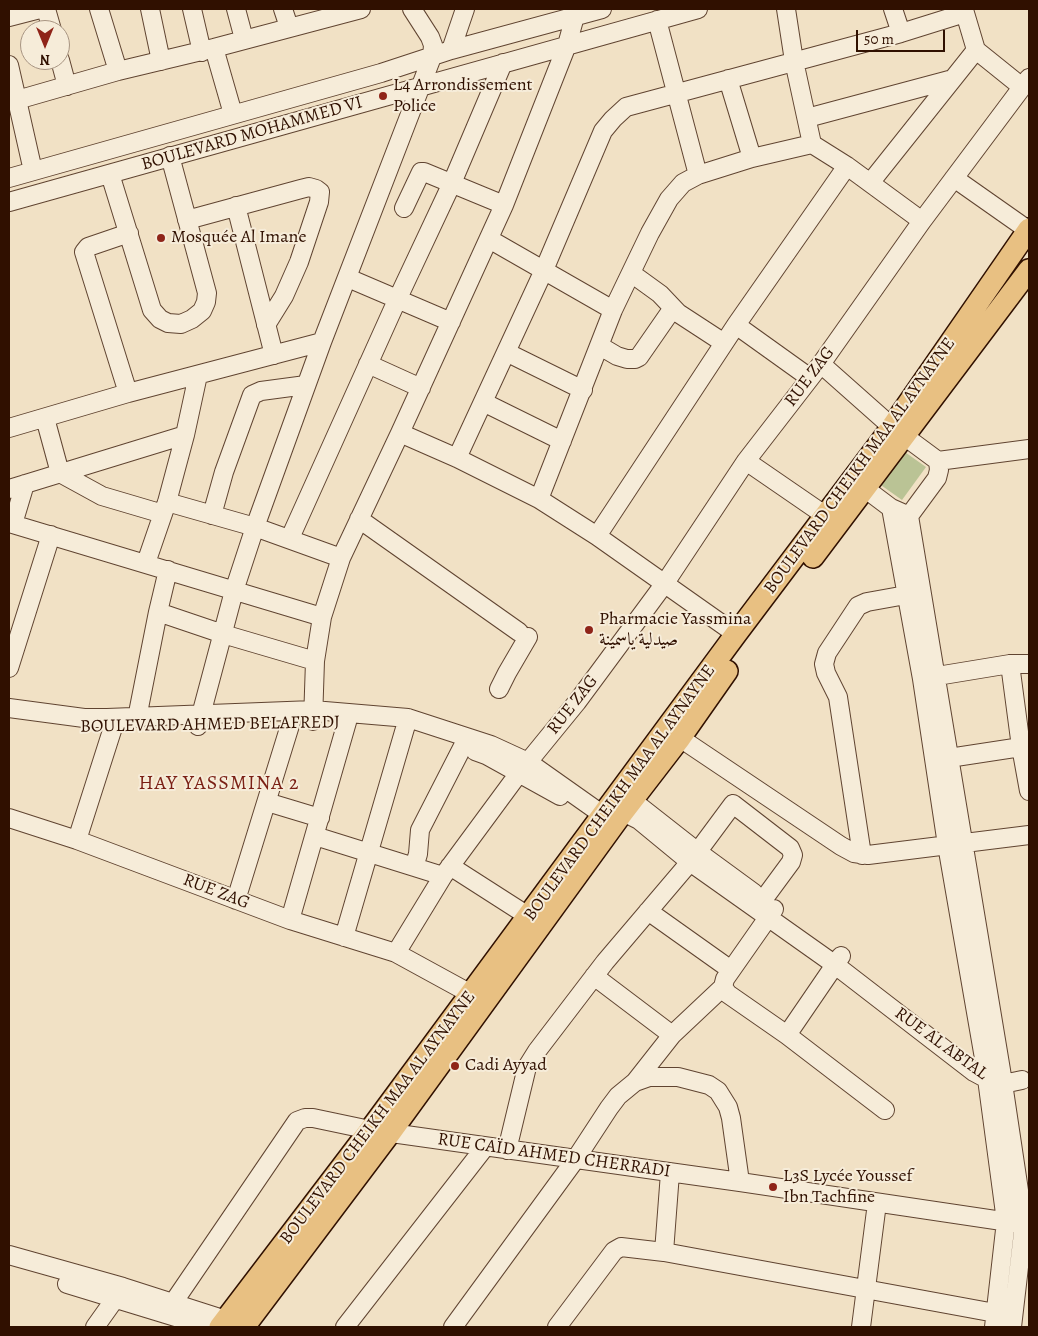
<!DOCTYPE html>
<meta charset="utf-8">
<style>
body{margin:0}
#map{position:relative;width:1038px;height:1336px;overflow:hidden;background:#f1e1c5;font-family:Alegreya,serif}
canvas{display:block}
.frame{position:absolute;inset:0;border:10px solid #301000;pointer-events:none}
.north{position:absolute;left:20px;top:20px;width:50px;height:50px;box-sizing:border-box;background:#f6ecd9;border:1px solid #a79482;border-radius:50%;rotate:180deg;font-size:14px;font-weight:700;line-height:20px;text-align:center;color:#301000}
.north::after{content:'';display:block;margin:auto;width:18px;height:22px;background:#8f2418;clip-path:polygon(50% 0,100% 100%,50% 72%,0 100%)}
.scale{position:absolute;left:856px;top:30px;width:89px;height:22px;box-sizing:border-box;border:2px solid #301000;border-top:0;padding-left:6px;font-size:15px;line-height:18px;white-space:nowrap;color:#301000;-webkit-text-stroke:4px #f6ecd9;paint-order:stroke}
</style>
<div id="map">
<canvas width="1038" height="1336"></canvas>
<div class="frame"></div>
<div class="north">N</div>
<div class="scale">50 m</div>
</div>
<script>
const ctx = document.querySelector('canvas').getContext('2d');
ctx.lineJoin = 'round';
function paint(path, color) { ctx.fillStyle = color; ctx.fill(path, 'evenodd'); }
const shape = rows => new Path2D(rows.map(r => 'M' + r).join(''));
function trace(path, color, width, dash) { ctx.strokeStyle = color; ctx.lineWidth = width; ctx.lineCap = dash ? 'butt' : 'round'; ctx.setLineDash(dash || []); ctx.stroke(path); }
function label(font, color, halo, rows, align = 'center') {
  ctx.font = font + ' Alegreya,Amiri,serif'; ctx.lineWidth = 4; ctx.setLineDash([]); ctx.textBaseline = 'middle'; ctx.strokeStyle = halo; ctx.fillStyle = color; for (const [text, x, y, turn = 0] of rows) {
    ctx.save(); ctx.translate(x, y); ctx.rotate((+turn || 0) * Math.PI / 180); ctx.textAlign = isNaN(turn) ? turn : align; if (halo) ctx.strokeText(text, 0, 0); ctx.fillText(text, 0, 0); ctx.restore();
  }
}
const green = shape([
 [902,450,926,467,902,500,878,483]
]);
const minor = shape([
 [46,9,52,30],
 [99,9,118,71],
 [150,9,161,61],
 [192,9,202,52],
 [236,9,244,39],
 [283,9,289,27],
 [786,9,794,61,812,144],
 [893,9,901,33],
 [9,17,40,9],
 [657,20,698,175],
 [214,48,233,114],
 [451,50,465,9],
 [976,50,1022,87],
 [60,60,67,86],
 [9,65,17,100,118,71,214,48,361,9],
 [728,79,752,158],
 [17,100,33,171],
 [807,118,953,79],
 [110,174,152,310,160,319,168,323,181,324,192,319,202,311,206,302,207,293,170,156],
 [9,178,381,73,451,50,602,9],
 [954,178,1028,230],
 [9,202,698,9],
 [236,206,274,355],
 [404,208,421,172,424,172,504,205],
 [187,220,301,189,309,187,316,189,320,192,319,202,299,262,284,296,266,325],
 [489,239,613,310],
 [631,273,660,294,678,313,724,343],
 [348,278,451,322],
 [736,325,810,378],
 [600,346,617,356,627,359,635,359,639,357,673,308],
 [506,352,583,390],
 [368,364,421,388],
 [821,364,892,427,938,461,939,470,937,478,909,516,891,508,855,481],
 [128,393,84,252,88,247,129,233],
 [483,402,562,441],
 [45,418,60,473,102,496,163,514],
 [9,428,128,393,322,342],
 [400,433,457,458,539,499,597,536,736,634],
 [457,458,544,270,603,131,613,119,626,107,901,33,965,13,976,50,870,183],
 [746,461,826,516],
 [938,461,1029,449],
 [9,489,185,435],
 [539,499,613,310,650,233,669,199,683,183,698,175,752,158,812,144,847,166,922,221],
 [167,502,255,527,341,558],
 [891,508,922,679,947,845,985,1064,1006,1221,994,1327],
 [212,515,224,472,252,395,261,391,306,385],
 [909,516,1001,1070,1024,1224,1012,1327],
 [359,519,519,632],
 [9,523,322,617],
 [13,524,25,484],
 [597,536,736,325,847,166],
 [290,538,398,298,452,183,503,63],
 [146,563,167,502,185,435,198,375],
 [158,612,168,570],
 [1010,664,1021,747,1029,791],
 [9,668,51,535],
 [925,678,1010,664,1029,664],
 [499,689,507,673,528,637],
 [9,708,84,718,107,718,313,710,408,718,491,745,528,762,603,815],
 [137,718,158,612,223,634,315,661],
 [313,721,315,661,322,617,341,558,400,433,504,205,567,45,577,9],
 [198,726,234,591,255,527,322,342,432,57,433,45,430,37,412,9],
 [680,738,841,846,854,853,868,855,1029,835],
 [475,751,486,755,560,796],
 [949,758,1021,747],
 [633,801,698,852,754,893],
 [267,802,320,818],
 [623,812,639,820,690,862,834,964,974,1072,987,1079,1003,1084,1022,1080],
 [9,818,77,840,290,920,396,953,443,876,519,773,577,702,665,583,746,461,821,364,922,221,1029,78],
 [315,836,443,876],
 [77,840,116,718],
 [862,855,838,697,826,673,824,664,827,653,858,606,867,602,917,593],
 [450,866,528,916],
 [414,867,418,854,420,830,463,746],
 [236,900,291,722],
 [774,909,725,979,723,987,728,994,787,1035,885,1110],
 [648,911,731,970],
 [290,920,347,722],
 [344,937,408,718],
 [396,953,471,994],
 [594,976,672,1035],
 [787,1035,841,956],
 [635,1082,672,1035,723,987],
 [507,1150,527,1067,537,1051,605,962,690,862,733,804,790,848,793,855,791,862,763,900],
 [664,1252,670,1173],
 [9,1255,123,1287,226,1320],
 [67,1284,208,1327],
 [167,1313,173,1303,297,1121,305,1118,313,1118,370,1130,740,1182,1029,1225],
 [95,1327,122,1289],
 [345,1327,485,1147],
 [453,1327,575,1160,609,1108,618,1096,635,1082,649,1077,678,1077,709,1085,718,1091,728,1107,731,1118,740,1182],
 [557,1327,614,1251,621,1247,664,1252,1006,1315],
 [861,1327,877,1203]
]);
const major = shape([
 [813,557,1029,270],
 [220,1327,370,1130,736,634,892,427,1029,229],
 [244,1327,390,1133,623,812,680,738,727,671]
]);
const markers = [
 [383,96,5,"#8f2418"],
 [161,238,5,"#8f2418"],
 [589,630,5,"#8f2418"],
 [455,1066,5,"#8f2418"],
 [773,1187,5,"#8f2418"]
];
const poiNames = [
 ["L4 Arrondissement",393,86],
 ["Police",393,107],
 ["Mosquée Al Imane",171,238],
 ["Pharmacie Yassmina",599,620],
 ["صيدلية ياسمينة",599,641],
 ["Cadi Ayyad",465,1066],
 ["L3S Lycée Youssef",783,1177],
 ["Ibn Tachfine",783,1198]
];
const streetNames = [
 ["BOULEVARD MOHAMMED VI",252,134,-16],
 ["RUE ZAG",810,377,-53],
 ["BOULEVARD CHEIKH MAA AL AYNAYNE",860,466,-54],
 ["RUE ZAG",573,705,-52],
 ["BOULEVARD AHMED BELAFREDJ",210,725,-1],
 ["BOULEVARD CHEIKH MAA AL AYNAYNE",620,793,-54],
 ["RUE ZAG",216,892,21],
 ["RUE AL ABTAL",941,1044,36],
 ["BOULEVARD CHEIKH MAA AL AYNAYNE",378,1118,-53],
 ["RUE CAÏD AHMED CHERRADI",554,1156,8]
];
const quarterNames = [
 ["HAY YASSMINA 2",219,784]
];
paint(green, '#bac395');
trace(minor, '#604431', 20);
trace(major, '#301000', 24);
trace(minor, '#f6ecd9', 18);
trace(major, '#e8c082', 21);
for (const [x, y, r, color] of markers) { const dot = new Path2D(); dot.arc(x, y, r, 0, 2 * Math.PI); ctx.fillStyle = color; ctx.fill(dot); trace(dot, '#f6ecd9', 2); }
label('18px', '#301000', '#f6ecd9', poiNames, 'left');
label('18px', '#301000', '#f6ecd9', streetNames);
ctx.letterSpacing = '1px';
label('20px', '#7a1f14', '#f6ecd9', quarterNames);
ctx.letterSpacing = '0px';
</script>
